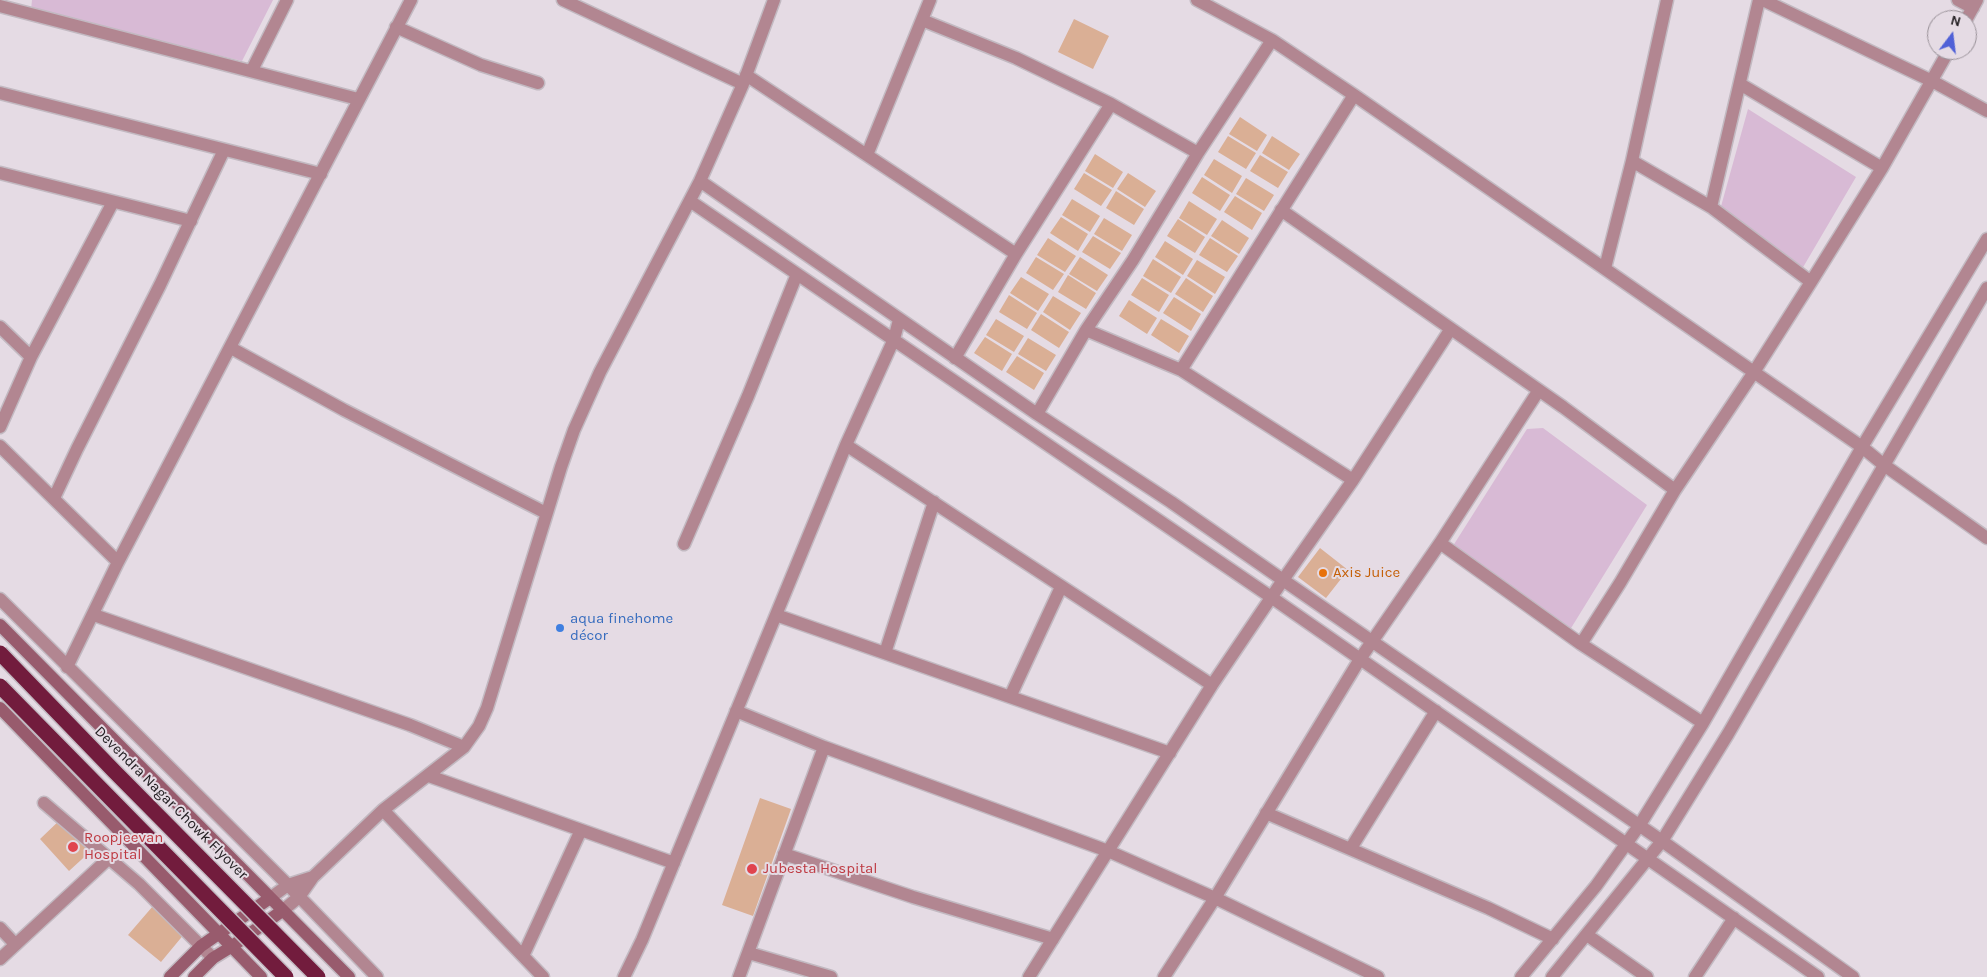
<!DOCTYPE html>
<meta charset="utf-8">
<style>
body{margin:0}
#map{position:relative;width:1987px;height:977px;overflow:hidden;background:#e5dbe4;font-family:Karla,sans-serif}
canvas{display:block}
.north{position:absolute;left:1927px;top:10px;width:50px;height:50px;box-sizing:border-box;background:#e5dbe4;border:1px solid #989097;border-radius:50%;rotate:15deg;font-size:14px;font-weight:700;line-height:20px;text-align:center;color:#242023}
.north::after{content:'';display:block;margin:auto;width:18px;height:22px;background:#5061d7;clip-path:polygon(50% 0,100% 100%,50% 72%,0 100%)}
</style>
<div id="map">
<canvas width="1987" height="977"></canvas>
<div class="north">N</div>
</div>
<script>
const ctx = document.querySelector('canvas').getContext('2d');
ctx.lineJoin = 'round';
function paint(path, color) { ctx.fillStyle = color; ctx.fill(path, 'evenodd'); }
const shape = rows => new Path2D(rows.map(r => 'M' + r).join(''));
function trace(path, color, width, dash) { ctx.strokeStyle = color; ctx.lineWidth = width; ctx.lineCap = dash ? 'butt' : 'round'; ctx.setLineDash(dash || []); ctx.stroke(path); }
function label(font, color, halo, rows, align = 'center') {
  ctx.font = font + ' Karla,sans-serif'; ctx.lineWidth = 4; ctx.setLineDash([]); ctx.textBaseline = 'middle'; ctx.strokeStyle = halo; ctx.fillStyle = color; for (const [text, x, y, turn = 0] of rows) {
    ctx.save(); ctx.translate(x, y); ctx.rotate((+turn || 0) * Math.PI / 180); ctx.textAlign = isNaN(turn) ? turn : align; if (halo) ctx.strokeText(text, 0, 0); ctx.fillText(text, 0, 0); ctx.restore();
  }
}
const green = shape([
 [32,0,273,0,242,61,31,10],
 [1748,109,1856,177,1802,269,1720,210],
 [1543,428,1647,505,1568,633,1451,549,1527,429]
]);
const building = shape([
 [1074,19,1109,36,1093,69,1058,52],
 [1240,117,1267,135,1257,151,1229,134],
 [1228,136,1256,153,1246,169,1218,152],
 [1272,136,1300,154,1289,170,1262,153],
 [1095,154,1123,172,1113,188,1085,171],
 [1260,155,1288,172,1278,188,1250,171],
 [1214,159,1242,176,1232,193,1204,175],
 [1084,173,1112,190,1101,206,1074,189],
 [1128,173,1156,191,1145,207,1117,189],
 [1202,177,1230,195,1220,211,1192,193],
 [1246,178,1274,195,1264,211,1236,194],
 [1116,191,1144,209,1134,225,1106,208],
 [1235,196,1262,213,1252,230,1224,212],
 [1072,199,1100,216,1090,232,1062,215],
 [1189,201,1217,219,1207,235,1179,218],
 [1061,217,1088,234,1078,251,1050,233],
 [1104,218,1132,235,1122,251,1094,234],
 [1178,219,1205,237,1195,253,1167,236],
 [1222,220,1249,238,1239,254,1211,236],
 [1093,236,1121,253,1110,269,1082,252],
 [1048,238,1076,256,1065,272,1037,255],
 [1210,238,1238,256,1227,272,1199,255],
 [1165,241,1193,259,1183,275,1155,257],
 [1036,257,1064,274,1053,290,1026,273],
 [1080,257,1108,275,1097,291,1069,274],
 [1153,259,1181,277,1171,293,1143,276],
 [1197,260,1225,277,1215,294,1187,276],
 [1068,275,1096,293,1086,309,1058,292],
 [1021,277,1049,294,1038,311,1010,293],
 [1142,278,1169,295,1159,312,1131,295],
 [1186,278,1213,296,1203,312,1175,294],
 [1009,295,1037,313,1027,329,999,312],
 [1053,296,1081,313,1070,330,1043,312],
 [1174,297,1201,314,1191,331,1163,313],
 [1129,300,1157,318,1147,334,1119,316],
 [1041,314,1069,332,1059,348,1031,330],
 [996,319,1024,336,1014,352,986,335],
 [1161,319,1189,336,1179,353,1151,335],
 [985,337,1012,354,1002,371,974,353],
 [1028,338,1056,355,1046,371,1018,354],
 [1017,356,1044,373,1034,390,1006,372],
 [1320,548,1348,570,1326,598,1298,577],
 [760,798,791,809,753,916,722,905],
 [63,817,93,849,69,871,40,839],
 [153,906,185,933,161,962,128,935]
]);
const street = shape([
 [563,0,743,84],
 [1197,0,1272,40,1354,95,1862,447,1884,465,1987,538],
 [1759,0,1711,207,1811,282],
 [1763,0,1932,81,1987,111],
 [1958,0,1973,8],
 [0,6,358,99],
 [922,20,1016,58,1111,104,1198,153],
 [1966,20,1977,0],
 [396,27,481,65,538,83],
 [252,70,287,0],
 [746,75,1016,254],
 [1740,84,1882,168],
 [0,93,321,174],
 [1354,95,1181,370,1353,480,1450,330],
 [867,155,930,0],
 [1632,161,1711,207],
 [0,173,191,221],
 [700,181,1037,414,1171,502,1283,580,1662,841,1853,977],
 [690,201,1271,597,1818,977],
 [1281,210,1563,407,1675,490],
 [1605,268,1632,161,1667,0],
 [0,327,31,357],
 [1086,330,1181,370],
 [231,348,344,410,546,513],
 [955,358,1016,254,1111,104],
 [1037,414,1086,330,1133,260,1198,153,1272,40],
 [0,427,31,357,113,202],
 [846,445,1212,685,1029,977],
 [0,446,118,562],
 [54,498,77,449,160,285,224,150],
 [1440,543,1581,644,1703,723],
 [684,544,748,396,797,274],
 [0,599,288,885,377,977],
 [94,615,410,725,464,747],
 [776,615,1170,753],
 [1581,644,1620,583,1675,490,1754,372,1811,282,1882,168,1949,50],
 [885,653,934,502],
 [67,667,118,562,411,0],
 [1212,685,1283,580,1353,480],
 [1010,697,1061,587],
 [736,711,824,747,1108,851,1215,898,1378,977],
 [429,776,674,863],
 [44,803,139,884,213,958],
 [383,810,543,977],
 [1266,813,1488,908,1553,939],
 [1351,848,1436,711],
 [784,854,913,897,1053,939],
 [270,898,288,885,313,877],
 [282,911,299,897,313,877,383,810,464,747,479,726,487,708,561,467,574,430,600,372,700,181,743,84,774,0],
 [0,928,15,944],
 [1587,935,1647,977],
 [749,953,831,977],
 [523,956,581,830],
 [0,959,108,859],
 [624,977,642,940,846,445,894,339,899,320],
 [739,977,824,747],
 [1164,977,1215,898,1360,659,1440,543,1539,390],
 [1521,977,1596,886,1639,826,1703,723,1862,447,1987,239],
 [1552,977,1662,841,1728,734,1987,288],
 [1695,977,1734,918]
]);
const secondary = shape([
 [0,625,349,977],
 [0,708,261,977],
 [170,977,201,946,270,898],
 [194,977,213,958,231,947,282,911]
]);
const highwayBridge = shape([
 [0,653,114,771,318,977],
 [0,686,286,977]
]);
const markers = [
 [1323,573,5,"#e8710a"],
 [560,628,5,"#3f7fe0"],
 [73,847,6,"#e0444e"],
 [752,869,6,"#e0444e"]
];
const foodNames = [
 ["Axis Juice",1333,573]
];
const shopNames = [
 ["aqua finehome",570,619],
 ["décor",570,636]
];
const streetNames = [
 ["Devendra Nagar Chowk Flyover",171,803,45]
];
const healthNames = [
 ["Roopjeevan",84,838],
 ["Hospital",84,855],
 ["Jubesta Hospital",763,869]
];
paint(green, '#d8bad5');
paint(building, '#daaf95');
trace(street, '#c2b9c1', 15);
trace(secondary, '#c2b9c1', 15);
trace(street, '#b28691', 12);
trace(secondary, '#985b6d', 12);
trace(highwayBridge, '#c2b9c1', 18, []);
trace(highwayBridge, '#721c3d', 15);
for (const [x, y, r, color] of markers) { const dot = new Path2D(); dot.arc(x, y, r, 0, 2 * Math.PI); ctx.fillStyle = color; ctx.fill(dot); trace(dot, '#e5dbe4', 2); }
label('15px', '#c56008', '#e5dbe4', foodNames, 'left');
label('15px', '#366cbe', '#e5dbe4', shopNames, 'left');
label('15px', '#242023', '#e5dbe4', streetNames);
label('15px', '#be3a42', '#e5dbe4', healthNames, 'left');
</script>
